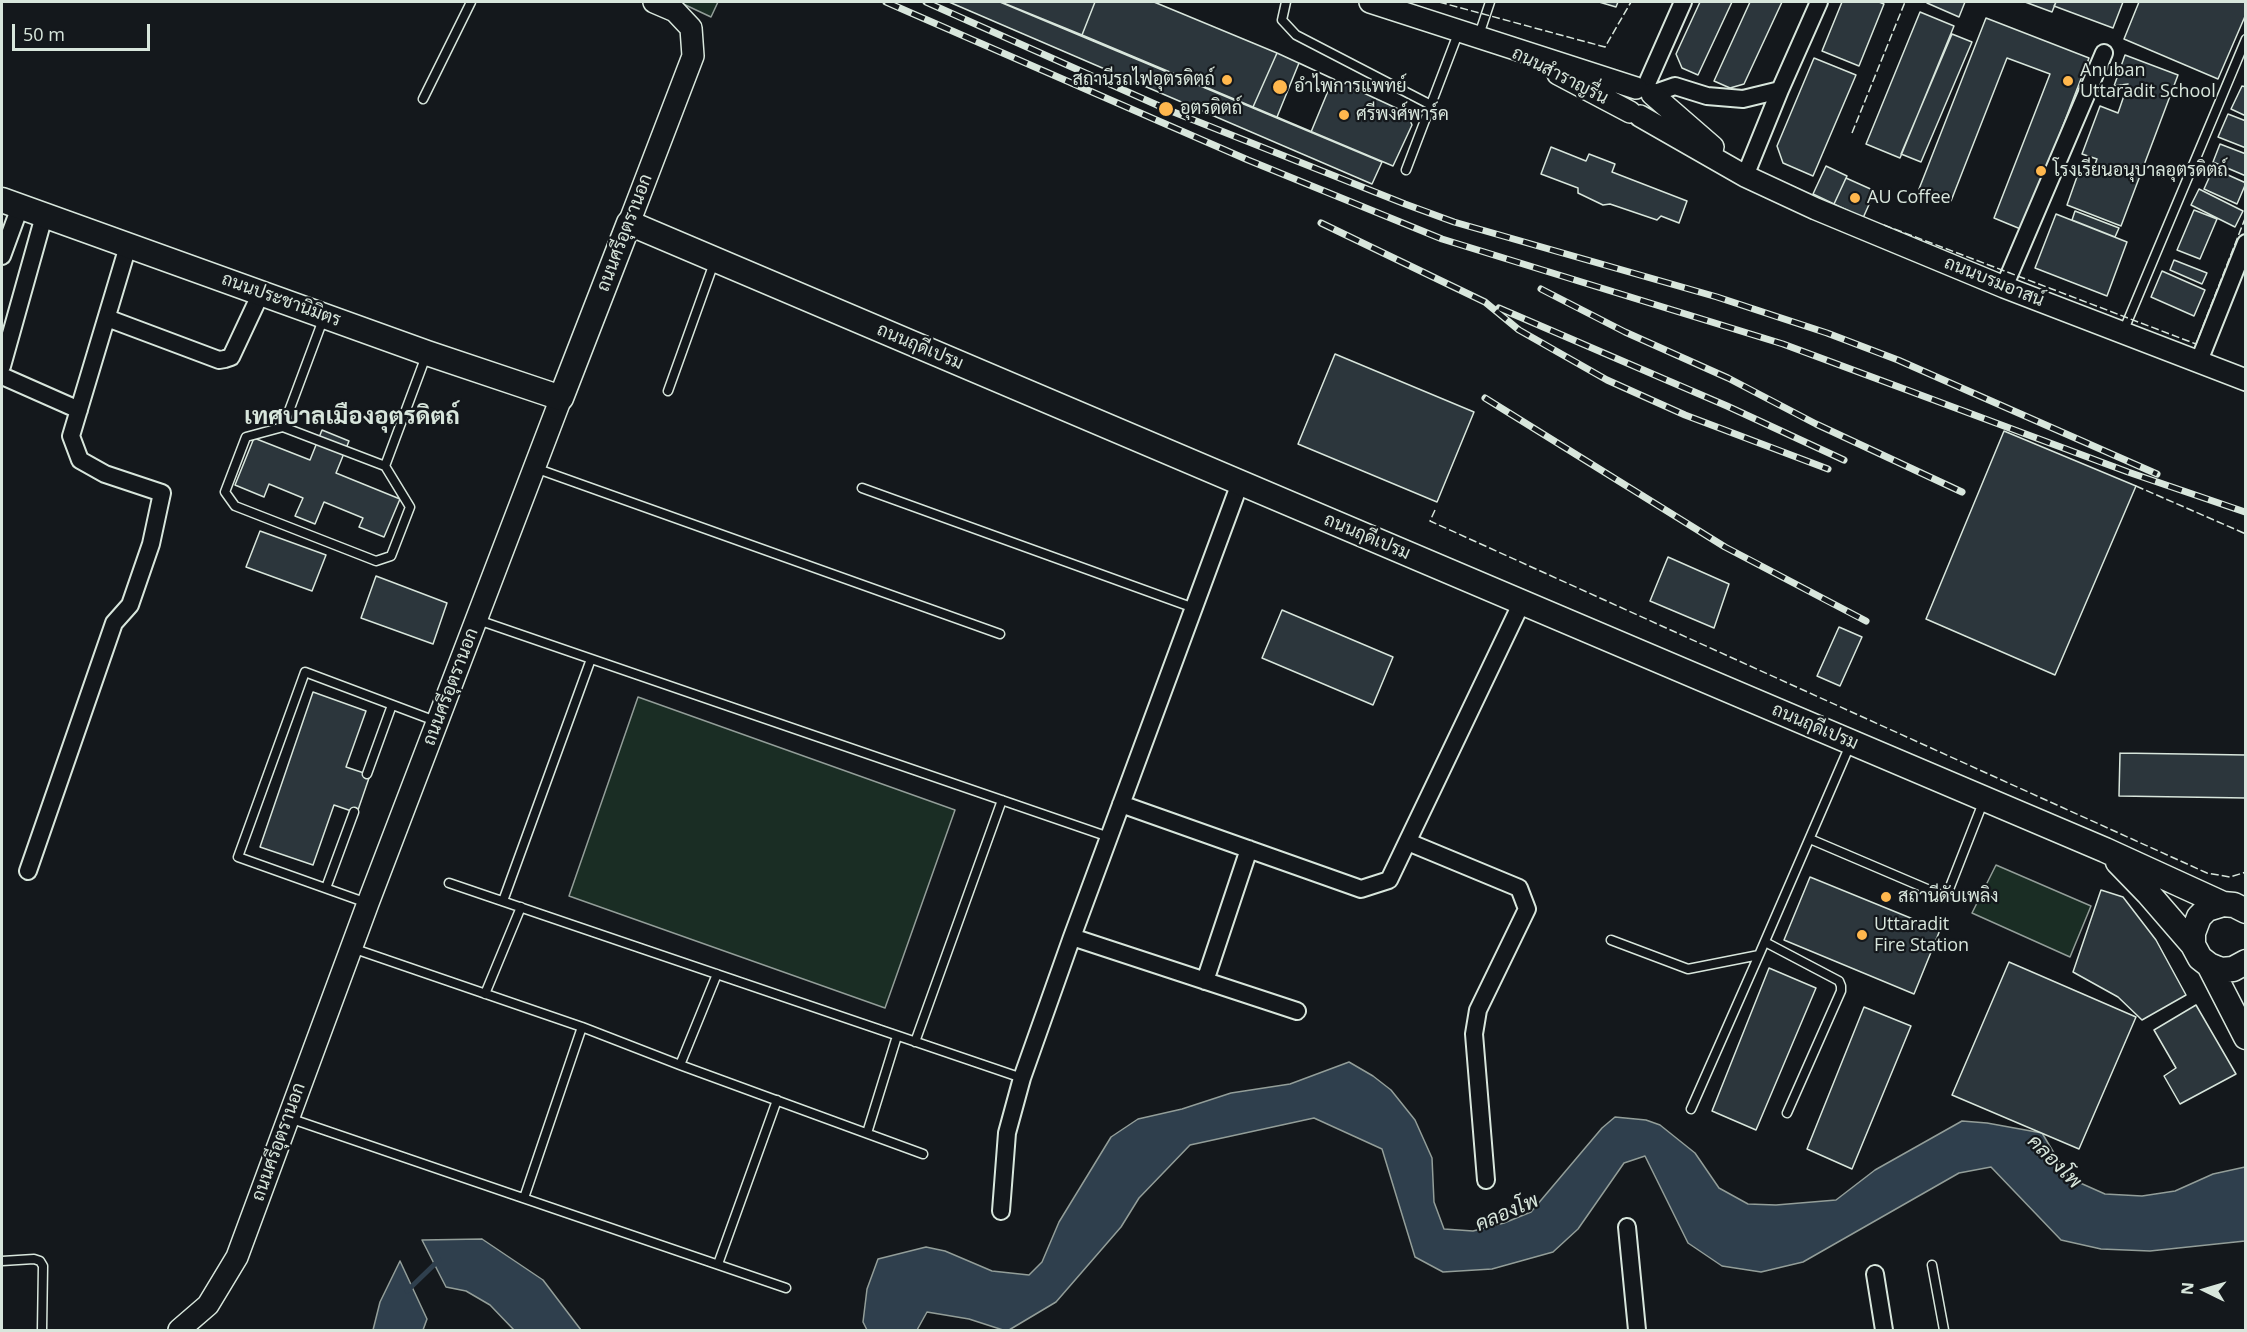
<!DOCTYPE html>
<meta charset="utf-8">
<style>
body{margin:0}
#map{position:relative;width:2247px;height:1332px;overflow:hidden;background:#14181c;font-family:"Open Sans",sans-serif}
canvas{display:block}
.frame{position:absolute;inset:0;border:3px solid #d8e6dc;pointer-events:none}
.north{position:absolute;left:2175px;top:1260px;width:60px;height:60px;-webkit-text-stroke:4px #14181c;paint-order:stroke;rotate:275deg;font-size:16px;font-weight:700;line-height:24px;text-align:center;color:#d8e6dc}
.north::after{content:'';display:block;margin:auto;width:21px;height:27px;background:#d8e6dc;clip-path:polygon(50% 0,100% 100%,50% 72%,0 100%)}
.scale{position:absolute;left:12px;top:24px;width:138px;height:27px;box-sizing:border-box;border:3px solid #d8e6dc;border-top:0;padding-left:8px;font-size:18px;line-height:21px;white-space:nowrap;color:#d8e6dc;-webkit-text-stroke:4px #14181c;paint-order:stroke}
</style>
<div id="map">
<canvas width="2247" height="1332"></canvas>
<div class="frame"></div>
<div class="north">N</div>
<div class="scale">50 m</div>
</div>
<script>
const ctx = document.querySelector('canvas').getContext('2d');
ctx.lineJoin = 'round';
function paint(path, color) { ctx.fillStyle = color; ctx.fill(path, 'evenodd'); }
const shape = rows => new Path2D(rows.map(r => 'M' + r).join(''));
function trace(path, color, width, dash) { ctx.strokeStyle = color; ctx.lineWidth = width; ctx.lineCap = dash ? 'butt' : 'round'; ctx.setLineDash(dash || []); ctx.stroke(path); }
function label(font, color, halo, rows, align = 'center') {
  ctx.font = font + ' "Open Sans",Sarabun,sans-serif'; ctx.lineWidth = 4.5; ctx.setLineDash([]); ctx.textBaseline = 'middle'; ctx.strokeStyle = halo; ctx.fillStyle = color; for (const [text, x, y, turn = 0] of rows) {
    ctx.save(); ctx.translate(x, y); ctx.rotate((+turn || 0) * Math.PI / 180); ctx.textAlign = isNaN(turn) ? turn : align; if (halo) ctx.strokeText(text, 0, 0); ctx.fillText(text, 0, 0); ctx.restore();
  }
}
const green = shape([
 [679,2,718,2,711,17,679,2],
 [638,697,955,810,885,1008,569,896,638,697],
 [1996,865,2091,906,2070,957,1972,913,1996,865]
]);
const water = shape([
 [1349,1062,1373,1076,1391,1090,1415,1120,1432,1158,1434,1202,1444,1229,1473,1231,1504,1223,1531,1212,1602,1128,1615,1117,1646,1120,1660,1125,1695,1153,1719,1188,1748,1204,1776,1205,1836,1200,1875,1170,1962,1121,1987,1123,2042,1133,2069,1178,2105,1194,2142,1196,2175,1191,2213,1174,2245,1167,2245,1241,2150,1251,2101,1249,2061,1240,1991,1167,1959,1173,1803,1262,1761,1272,1722,1266,1688,1243,1645,1156,1624,1163,1578,1229,1553,1252,1492,1269,1443,1272,1415,1257,1382,1149,1314,1118,1190,1145,1139,1198,1121,1227,1056,1302,1009,1330,1003,1330,969,1319,927,1312,917,1330,867,1330,863,1322,867,1289,878,1259,926,1247,945,1251,992,1271,1029,1275,1042,1262,1059,1222,1111,1137,1138,1119,1182,1109,1231,1093,1290,1084,1349,1062],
 [482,1239,543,1280,581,1330,514,1330,490,1305,466,1291,446,1287,422,1240,482,1239],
 [400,1261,427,1319,423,1330,373,1330,380,1302,400,1261]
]);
const stream = shape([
 [407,1291,439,1260]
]);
const building = shape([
 [949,2,1000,2,1382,162,1372,184,949,2],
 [1001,2,1095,2,1082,35,1001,2],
 [1095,2,1154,2,1277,53,1253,107,1082,35,1095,2],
 [1599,2,1618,2,1616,7,1599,2],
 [1700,2,1732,2,1698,75,1682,68,1676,54,1700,2],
 [1750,2,1782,2,1744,84,1730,88,1714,81,1750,2],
 [1842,2,1879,2,1884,4,1859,66,1822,51,1842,2],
 [1927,2,1965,2,1959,17,1927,3,1927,2],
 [2025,2,2056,2,2052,12,2025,2],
 [2056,2,2123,2,2113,28,2054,6,2056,2],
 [2139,2,2246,2,2246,14,2218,79,2124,39,2139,2],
 [1920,12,1954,26,1900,158,1866,144,1920,12],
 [1986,18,2089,58,2023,230,1994,218,2050,74,2007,58,1951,201,1919,189,1986,18],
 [1952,34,1972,42,1921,162,1901,154,1952,34],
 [1277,53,1407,113,1412,125,1393,166,1253,107,1277,53],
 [2125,55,2178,75,2121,226,2067,205,2079,171,2091,175,2097,159,2082,154,2100,106,2118,113,2128,84,2114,86,2125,55],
 [1814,58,1856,75,1813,176,1783,163,1777,146,1814,58],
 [1299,63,1333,79,1311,132,1277,117,1299,63],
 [2242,86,2246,87,2246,116,2231,109,2242,86],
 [2228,114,2246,121,2246,148,2218,137,2228,114],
 [2220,144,2246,154,2246,176,2213,162,2220,144],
 [1551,147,1586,161,1589,154,1615,164,1612,172,1687,201,1679,223,1661,216,1657,220,1610,204,1603,205,1578,193,1578,188,1541,174,1551,147],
 [1826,166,1847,176,1834,204,1813,194,1826,166],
 [2208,166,2246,183,2237,204,2204,189,2209,178,2204,176,2208,166],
 [1846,178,1875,191,1863,218,1834,204,1846,178],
 [2199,189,2243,211,2235,227,2191,205,2199,189],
 [2194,210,2217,219,2200,259,2177,250,2194,210],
 [2075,211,2119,228,2115,237,2072,220,2075,211],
 [2056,214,2127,242,2107,296,2035,268,2056,214],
 [2174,260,2207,273,2202,284,2170,270,2174,260],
 [2162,271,2205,290,2194,316,2151,297,2162,271],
 [1335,354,1474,412,1437,502,1298,444,1335,354],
 [322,430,349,441,336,473,400,499,384,537,359,527,363,518,324,502,315,524,295,516,303,498,269,484,264,497,235,485,254,438,310,460,322,430],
 [2004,431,2136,486,2055,675,1926,619,2004,431],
 [260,531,326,555,312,591,246,567,260,531],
 [1668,557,1729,584,1714,628,1650,601,1668,557],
 [376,576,447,603,433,644,361,618,376,576],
 [1282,610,1393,657,1373,705,1262,658,1282,610],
 [1839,627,1862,637,1840,686,1817,676,1839,627],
 [313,692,366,711,346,767,370,775,357,813,334,805,313,865,260,847,313,692],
 [2120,753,2246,755,2246,798,2119,796,2120,753],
 [1810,877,1940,930,1914,994,1784,940,1810,877],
 [2101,890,2123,897,2156,940,2186,995,2142,1020,2118,997,2073,972,2101,890],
 [2009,962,2136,1017,2079,1149,1952,1095,2009,962],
 [1769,968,1816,988,1756,1130,1712,1111,1769,968],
 [2196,1005,2236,1074,2180,1104,2164,1076,2176,1068,2154,1030,2196,1005],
 [1864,1007,1911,1026,1852,1169,1807,1149,1864,1007]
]);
const service = shape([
 [1286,2,1282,20,1296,35,1431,105],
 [1479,35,1490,2],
 [423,99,471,2],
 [1406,170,1459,31],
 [324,317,283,427,246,437,225,492,235,506,376,561,391,556,410,507,385,466,426,356],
 [2123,332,2246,39],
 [668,391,715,260],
 [283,427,385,466],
 [535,468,1000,634],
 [862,488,1194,608],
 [478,620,1109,837],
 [367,774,392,705],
 [1810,839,1946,897,1984,800],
 [449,883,1022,1078],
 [326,888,354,812],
 [503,901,591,659],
 [367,903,238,857,305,672,438,722],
 [1611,940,1688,969,1759,955,1850,745],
 [1765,942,1839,981,1841,986,1841,991,1787,1113],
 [352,948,582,1027,680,1065,923,1154],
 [485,994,521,907],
 [915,1042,1002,800],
 [680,1065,717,974],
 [1691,1109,1759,955],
 [289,1118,786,1288],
 [867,1133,897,1036],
 [524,1198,582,1027],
 [2,1261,34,1259,40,1261,43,1266,42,1330],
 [718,1264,777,1100],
 [1932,1265,1944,1330]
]);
const minor = shape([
 [1645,88,1683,2],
 [1652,94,1675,86,1707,96,1743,99,1780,90,1819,2],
 [1745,176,1780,90],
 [2,256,20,207],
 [2004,287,2104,53],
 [107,318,219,360,225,359,231,357,261,293],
 [2199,361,2246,243],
 [2,366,44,216],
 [2,376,79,410],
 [1121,804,1361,889,1389,880,1522,602],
 [1408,842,1519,888,1527,909,1478,1010,1474,1034,1486,1180],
 [28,871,114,623,130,605,151,544,162,493,105,474,80,460,71,436,128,246],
 [1072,937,1297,1011],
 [1205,981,1249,849],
 [1001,1211,1007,1133,1022,1078,1072,937,1240,483],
 [1627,1227,1637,1330],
 [1875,1274,1884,1330]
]);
const tertiary = shape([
 [1370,2,1636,88],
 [1558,74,1630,112],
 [1652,94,1713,147],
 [1640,116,1745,176,1816,209,2004,287,2246,380],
 [629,223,693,56,691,28,675,11,654,2],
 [179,1330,208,1305,237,1257,368,903,561,398]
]);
const secondary = shape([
 [2,200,427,353,561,398,629,223,2105,850,2223,904],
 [2118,862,2148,893,2193,945],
 [2246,911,2234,905,2223,904,2207,909,2199,917,2193,933,2193,945,2200,958,2209,965,2221,970,2233,969,2246,962],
 [2209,965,2246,1037]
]);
const rail = shape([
 [886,2,1248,160,1442,239,1783,344,2128,472,2245,512],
 [926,2,1166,109,1405,204,1454,222,1717,297,1827,333,1898,360,2157,474],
 [1321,223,1485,302,1519,330,1607,380,1685,415,1828,469],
 [1541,289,1625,332,1728,378,1816,424,1962,492],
 [1499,308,1727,406,1844,460],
 [1485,398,1725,547,1866,621]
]);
const fence = shape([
 [1439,2,1605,47,1631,2],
 [1852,133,1905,2],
 [1884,225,2196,344,2246,216],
 [2136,486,2246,534],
 [1435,510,1430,521,2207,873,2230,877,2246,872]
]);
const markers = [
 [1227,80,6,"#ffb74d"],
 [2068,81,6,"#ffb74d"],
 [1280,87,8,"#ffb74d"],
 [1166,109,8,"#ffb74d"],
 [1344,115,6,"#ffb74d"],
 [2041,171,6,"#ffb74d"],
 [1855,198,6,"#ffb74d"],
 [1886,897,6,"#ffb74d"],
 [1862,935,6,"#ffb74d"]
];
const poiNames = [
 ["Anuban",2080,71],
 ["Uttaradit School",2080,92],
 ["สถานีรถไฟอุตรดิตถ์",1215,80,"right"],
 ["อำไพการแพทย์",1294,87],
 ["อุตรดิตถ์",1180,109],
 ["ศรีพงศ์พาร์ค",1356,115],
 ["โรงเรียนอนุบาลอุตรดิตถ์",2053,171],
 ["AU Coffee",1867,198],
 ["สถานีดับเพลิง",1898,897],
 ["Uttaradit",1874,925],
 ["Fire Station",1874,946]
];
const streetNames = [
 ["ถนนสำราญรื่น",1560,76,27],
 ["ถนนศรีอุตรานอก",625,233,-69],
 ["ถนนบรมอาสน์",1994,282,22],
 ["ถนนประชานิมิตร",281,300,20],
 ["ถนนฤดีเปรม",920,347,23],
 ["ถนนฤดีเปรม",1367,537,23],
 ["ถนนศรีอุตรานอก",451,687,-69],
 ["ถนนฤดีเปรม",1815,727,23],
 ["ถนนศรีอุตรานอก",279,1142,-70]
];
const waterNames = [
 ["คลองโพ",2054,1162,45],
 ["คลองโพ",1507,1213,-23]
];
const districtNames = [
 ["เทศบาลเมืองอุตรดิตถ์",352,417]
];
paint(green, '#1a2d24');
trace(green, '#939e99', 1.5);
paint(water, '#2f3f4d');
trace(water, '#939e99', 1.5);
trace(stream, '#2f3f4d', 5);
paint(building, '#2c363c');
trace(building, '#d8e6dc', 1.5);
trace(service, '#d8e6dc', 11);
trace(minor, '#d8e6dc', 20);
trace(tertiary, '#d8e6dc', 24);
trace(secondary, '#d8e6dc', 27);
trace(service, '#14181c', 8);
trace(minor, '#14181c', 16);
trace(tertiary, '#14181c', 21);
trace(secondary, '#14181c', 24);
trace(rail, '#d8e6dc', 7);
trace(rail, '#14181c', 4.5, [14]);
trace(fence, '#d8e6dc', 1.5, [8, 3]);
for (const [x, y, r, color] of markers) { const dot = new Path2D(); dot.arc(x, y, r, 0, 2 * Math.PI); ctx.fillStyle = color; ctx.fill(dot); trace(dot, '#14181c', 2); }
label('18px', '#d8e6dc', '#14181c', poiNames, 'left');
label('18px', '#d8e6dc', '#14181c', streetNames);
label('italic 20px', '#d8e6dc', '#14181c', waterNames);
label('bold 24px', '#d8e6dc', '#14181c', districtNames);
</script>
